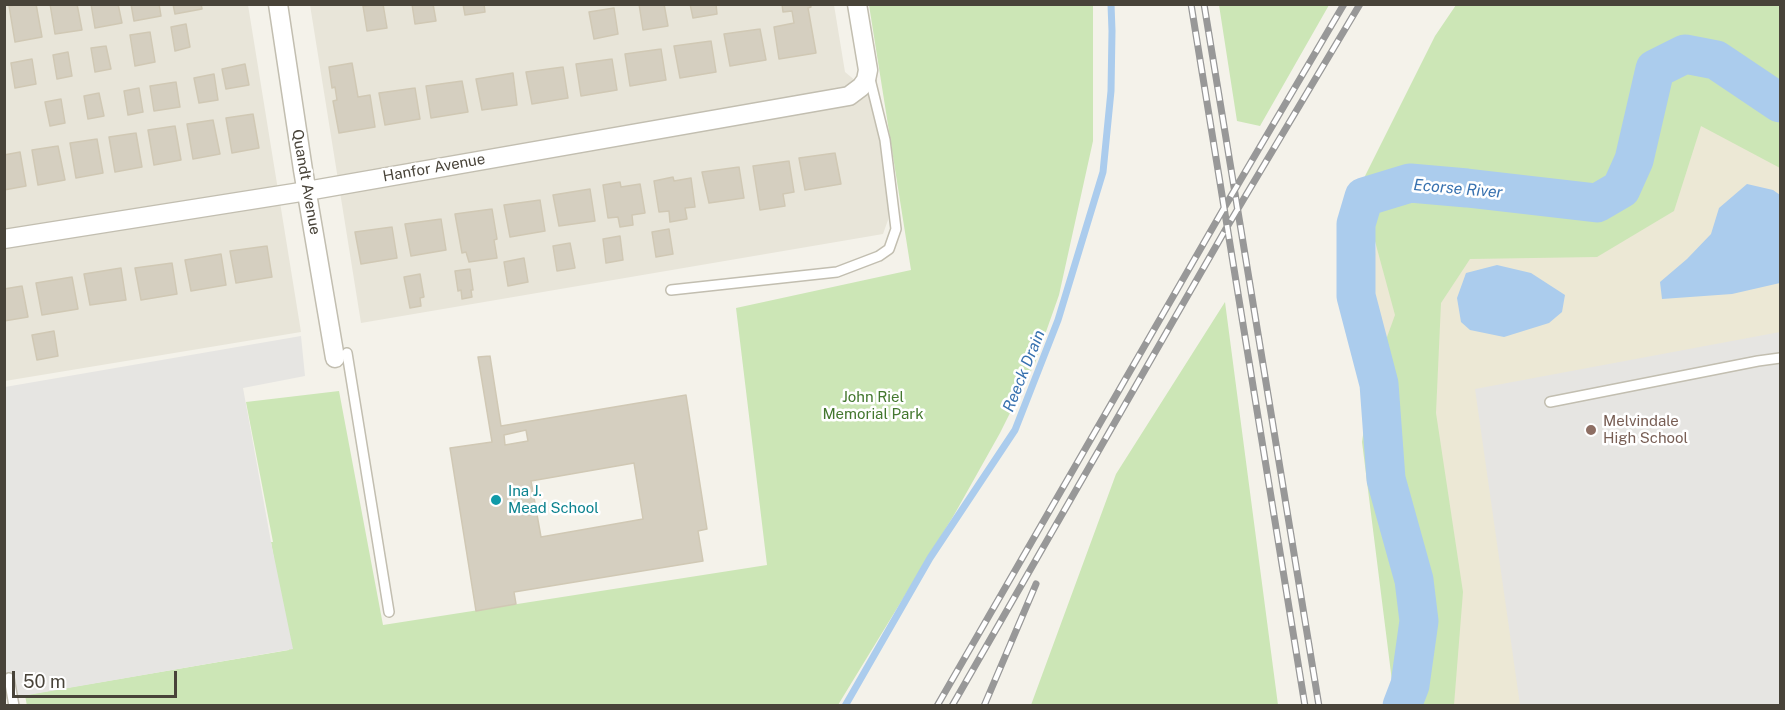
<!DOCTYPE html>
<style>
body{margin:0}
#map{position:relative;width:1785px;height:710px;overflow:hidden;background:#f4f2ea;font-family:"Public Sans",sans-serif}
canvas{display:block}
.frame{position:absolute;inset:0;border:6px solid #484339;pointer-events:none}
.scale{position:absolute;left:12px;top:671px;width:165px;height:27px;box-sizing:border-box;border:3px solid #484339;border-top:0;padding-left:8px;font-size:18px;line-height:21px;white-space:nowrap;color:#484339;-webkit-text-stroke:4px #fff;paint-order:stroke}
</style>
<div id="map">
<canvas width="1785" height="710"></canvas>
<div class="frame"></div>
<div class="scale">50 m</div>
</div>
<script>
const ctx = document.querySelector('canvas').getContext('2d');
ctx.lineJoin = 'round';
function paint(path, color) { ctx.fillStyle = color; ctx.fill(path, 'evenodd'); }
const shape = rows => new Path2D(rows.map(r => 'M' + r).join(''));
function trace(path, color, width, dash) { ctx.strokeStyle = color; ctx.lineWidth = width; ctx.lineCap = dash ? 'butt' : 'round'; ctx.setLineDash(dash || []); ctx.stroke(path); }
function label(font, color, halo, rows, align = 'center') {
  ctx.font = font + ' "Public Sans",sans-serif'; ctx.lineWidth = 5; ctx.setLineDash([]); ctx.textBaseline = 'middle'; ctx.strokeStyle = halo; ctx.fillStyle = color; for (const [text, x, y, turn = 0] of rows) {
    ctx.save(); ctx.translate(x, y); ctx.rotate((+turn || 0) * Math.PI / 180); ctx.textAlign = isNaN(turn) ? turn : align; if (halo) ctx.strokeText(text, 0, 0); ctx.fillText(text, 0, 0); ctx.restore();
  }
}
const residential = shape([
 [5,5,248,5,301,332,5,381],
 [310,5,834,5,845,72,874,96,889,202,888,220,883,234,361,323]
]);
const education = shape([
 [1676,79,1780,122,1780,705,1431,705,1400,383,1371,295,1379,214]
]);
const green = shape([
 [869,5,1093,5,1093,141,1059,295,1035,363,1000,433,954,515,838,705,27,706,25,695,289,650,271,542,273,542,246,402,339,391,383,625,767,565,736,308,911,270],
 [1219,5,1329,5,1260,126,1237,121],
 [1456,5,1780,5,1780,168,1701,126,1674,211,1597,257,1470,259,1441,303,1436,413,1463,592,1454,705,1395,705,1362,442,1371,381,1395,315,1360,186,1435,36],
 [1225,302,1278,705,1031,705,1116,474]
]);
const parking = shape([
 [1780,332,1780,705,1520,705,1475,389],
 [301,336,305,376,243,388,271,542,293,649,5,699,5,387]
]);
const water = shape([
 [1747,184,1773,190,1780,195,1780,283,1732,294,1662,299,1660,282,1687,259,1711,234,1719,208],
 [1497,265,1531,273,1565,295,1562,312,1549,323,1504,337,1470,330,1461,322,1457,298,1466,273]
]);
const stream = shape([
 [845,706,930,558,1015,430,1058,320,1103,172,1111,91,1112,31,1111,4]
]);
const river = shape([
 [1402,706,1410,685,1419,621,1414,580,1386,479,1379,384,1356,296,1356,224,1364,197,1410,183,1467,188,1597,203,1621,189,1634,160,1655,69,1685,54,1716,60,1780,103]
]);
const building = shape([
 [22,4,36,4,42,37,15,42,9,6,22,4],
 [50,4,77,4,82,30,55,34,50,4],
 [91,4,118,4,122,23,95,28,91,4],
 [131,4,159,4,161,16,134,21,131,4],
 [173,4,201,4,202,9,175,14,173,4],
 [383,4,387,28,367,31,363,6,383,4],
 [412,4,433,4,436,21,415,24,412,4],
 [463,4,484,4,485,12,465,15,463,4],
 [639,4,664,4,668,26,643,30,639,4],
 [690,4,716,4,717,14,693,18,690,4],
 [782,4,810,4,811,7,808,8,816,53,779,59,774,27,794,23,792,11,783,12,782,4],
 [614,8,618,34,594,39,589,12,614,8],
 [186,24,190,47,175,51,171,27,186,24],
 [760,29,766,60,730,66,724,34,760,29],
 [150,32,155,62,135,66,130,35,150,32],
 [711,41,716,72,680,78,674,46,711,41],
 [106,46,111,69,95,72,91,48,106,46],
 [661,49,666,80,630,86,625,54,661,49],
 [68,52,72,76,57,79,53,55,68,52],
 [32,59,36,84,15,88,11,63,32,59],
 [612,59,617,90,581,96,576,64,612,59],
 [352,63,358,97,370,95,375,127,339,133,333,101,337,100,335,87,332,88,329,67,352,63],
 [245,64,249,85,226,89,222,69,245,64],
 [563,67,568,98,532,104,526,72,563,67],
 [513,73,517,105,482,110,476,79,513,73],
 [214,74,218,100,199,103,194,78,214,74],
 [462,81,468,112,431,118,426,86,462,81],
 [176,82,180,107,154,111,150,86,176,82],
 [139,88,143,112,128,115,124,91,139,88],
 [415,88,420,119,385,125,379,93,415,88],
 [99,93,104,116,88,119,84,96,99,93],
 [61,99,65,123,50,126,45,102,61,99],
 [253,114,259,148,232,153,226,118,253,114],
 [213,120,220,154,193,159,187,124,213,120],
 [175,126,181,160,154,165,148,130,175,126],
 [136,133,142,167,115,172,109,137,136,133],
 [97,139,103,173,76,178,70,143,97,139],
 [58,146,65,180,38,185,32,150,58,146],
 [20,152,26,186,4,190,4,155,20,152],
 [835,153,841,184,805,190,799,158,835,153],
 [789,161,794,192,783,194,785,206,760,210,753,166,789,161],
 [739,167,744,198,709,203,702,172,739,167],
 [673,177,674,181,691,178,695,207,685,208,687,219,670,222,669,211,659,212,654,181,673,177],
 [620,182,621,187,640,184,645,213,632,215,633,225,620,227,618,217,608,218,603,185,620,182],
 [590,189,595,221,559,226,553,195,590,189],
 [540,200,545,231,510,237,504,205,540,200],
 [492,209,497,239,494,240,497,258,469,262,466,252,462,253,455,214,492,209],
 [441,219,446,250,411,256,405,224,441,219],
 [392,227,397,258,361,264,355,232,392,227],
 [669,229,673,254,656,257,652,232,669,229],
 [620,236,623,260,606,263,603,239,620,236],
 [570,243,575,268,557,271,553,246,570,243],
 [267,246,272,277,236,283,230,251,267,246],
 [221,254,226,285,191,291,185,260,221,254],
 [524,258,528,282,508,286,504,262,524,258],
 [172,263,177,294,141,300,135,268,172,263],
 [121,268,126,300,90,305,84,274,121,268],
 [470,269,473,290,471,290,472,297,462,299,461,290,458,291,455,271,470,269],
 [420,274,424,297,420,298,421,306,410,308,404,277,420,274],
 [72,277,78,309,42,315,36,283,72,277],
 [22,286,28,317,4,321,4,289,22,286],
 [54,331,58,356,37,360,32,335,54,331],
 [490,356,501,426,686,395,707,529,698,531,703,561,514,592,516,604,476,611,450,448,492,442,478,357,490,356],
 [526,430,528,441,505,445,504,435,526,430],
 [634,463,643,519,541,537,531,481,634,463]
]);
const lane = shape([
 [671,290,837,272,879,256,889,249,896,229,885,140,869,75],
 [347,353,389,612],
 [1550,402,1758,361,1780,358],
 [9,678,14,706]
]);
const street = shape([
 [278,4,303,170,335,358],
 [4,239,307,191,849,96,861,87,866,80,868,70,857,4]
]);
const rail = shape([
 [1191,4,1305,706],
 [1204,4,1319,706],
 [937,706,1224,208,1344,4],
 [952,706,1227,227,1360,4],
 [984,706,1036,584]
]);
const markers = [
 [1591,430,6,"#8d6e63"],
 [496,500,6,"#0f9aa8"]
];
const streetNames = [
 ["Hanfor Avenue",434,168,-10],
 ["Quandt Avenue",306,182,80]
];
const parkNames = [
 ["John Riel",873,397],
 ["Memorial Park",873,414]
];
const educationNames = [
 ["Melvindale",1603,421],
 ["High School",1603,438]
];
const cultureNames = [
 ["Ina J.",508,491],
 ["Mead School",508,508]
];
const waterNames = [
 ["Ecorse River",1458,189,5],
 ["Reeck Drain",1024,371,-68]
];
paint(residential, '#e8e5d9');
paint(education, '#ece8d5');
paint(green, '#cce6b6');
paint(parking, '#e6e5e2');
paint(water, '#abcced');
trace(stream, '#abcced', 7);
trace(river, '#abcced', 39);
paint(building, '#d5cfc0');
trace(building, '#d0c8b4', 1.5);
trace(lane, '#c2beb0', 12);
trace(street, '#c2beb0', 21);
trace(lane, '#fff', 9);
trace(street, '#fff', 18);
trace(rail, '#989898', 7);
trace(rail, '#fff', 4.5, [14]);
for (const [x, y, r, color] of markers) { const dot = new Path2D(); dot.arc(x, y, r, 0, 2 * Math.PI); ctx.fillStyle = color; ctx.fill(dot); trace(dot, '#fff', 2); }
label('15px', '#484339', '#fff', streetNames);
label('15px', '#43772e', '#fff', parkNames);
label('15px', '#785e54', '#fff', educationNames, 'left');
label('15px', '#0d838f', '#fff', cultureNames, 'left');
label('italic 16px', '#3771af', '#fff', waterNames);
</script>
